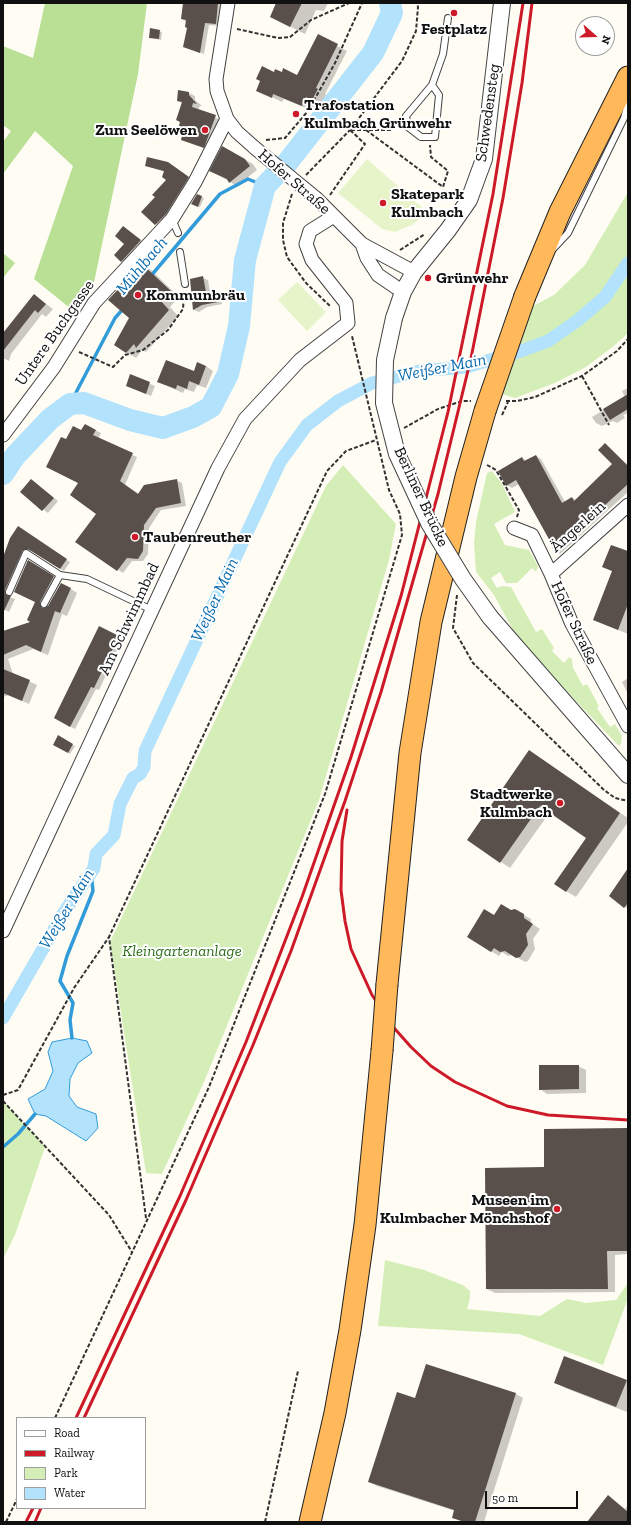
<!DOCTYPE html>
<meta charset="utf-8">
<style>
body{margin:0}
#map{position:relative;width:631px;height:1525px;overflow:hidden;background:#fffcf3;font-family:"Zilla Slab",serif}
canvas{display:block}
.frame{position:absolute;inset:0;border:4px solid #101010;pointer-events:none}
.legend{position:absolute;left:16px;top:1417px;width:130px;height:92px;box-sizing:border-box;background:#fff;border:1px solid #9f9f9f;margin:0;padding:5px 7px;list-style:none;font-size:12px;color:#101010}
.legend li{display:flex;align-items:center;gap:8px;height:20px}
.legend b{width:20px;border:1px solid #9f9f9f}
.north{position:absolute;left:575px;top:16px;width:40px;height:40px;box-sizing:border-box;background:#fff;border:1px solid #9f9f9f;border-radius:50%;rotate:110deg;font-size:11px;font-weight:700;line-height:16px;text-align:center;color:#101010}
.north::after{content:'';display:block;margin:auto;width:14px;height:18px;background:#ce1a28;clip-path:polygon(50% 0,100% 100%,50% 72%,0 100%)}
.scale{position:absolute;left:485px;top:1491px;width:93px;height:18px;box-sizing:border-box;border:2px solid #101010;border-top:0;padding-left:5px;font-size:12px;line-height:14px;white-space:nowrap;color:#101010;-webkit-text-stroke:3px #fff;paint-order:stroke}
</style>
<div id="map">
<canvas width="631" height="1525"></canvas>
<div class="frame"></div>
<ul class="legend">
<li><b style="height:5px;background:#fff"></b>Road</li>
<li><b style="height:5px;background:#ce1a28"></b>Railway</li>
<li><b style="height:11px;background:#d5eeb8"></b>Park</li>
<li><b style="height:11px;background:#b2e2fc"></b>Water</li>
</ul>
<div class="north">N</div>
<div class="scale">50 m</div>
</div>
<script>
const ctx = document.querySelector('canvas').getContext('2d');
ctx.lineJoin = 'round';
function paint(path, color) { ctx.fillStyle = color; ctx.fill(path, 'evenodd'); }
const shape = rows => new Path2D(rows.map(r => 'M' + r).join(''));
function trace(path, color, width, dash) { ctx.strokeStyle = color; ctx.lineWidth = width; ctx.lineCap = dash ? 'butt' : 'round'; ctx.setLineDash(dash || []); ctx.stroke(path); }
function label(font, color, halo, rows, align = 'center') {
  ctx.font = font + ' "Zilla Slab",serif'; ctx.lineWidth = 4; ctx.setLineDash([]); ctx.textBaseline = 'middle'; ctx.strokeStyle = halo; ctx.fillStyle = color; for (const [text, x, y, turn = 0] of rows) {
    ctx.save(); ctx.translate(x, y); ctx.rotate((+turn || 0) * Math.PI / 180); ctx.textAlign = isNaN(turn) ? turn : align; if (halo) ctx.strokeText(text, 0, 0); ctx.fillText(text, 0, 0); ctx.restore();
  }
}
const green = shape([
 [628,192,628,333,615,345,586,367,555,383,515,398,502,394,533,306,554,295,585,265],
 [343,465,396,524,389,560,319,800,204,1082,162,1174,146,1173,110,942,326,486],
 [492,471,502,484,515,512,494,524,505,545,529,550,538,566,536,572,532,568,517,583,506,583,500,572,491,578,497,588,502,586,511,587,536,632,542,629,554,648,552,651,564,663,569,657,572,659,573,668,583,686,587,684,599,706,597,708,610,727,615,724,622,736,621,744,619,746,529,652,513,630,494,595,476,572,474,544,476,522,487,473],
 [3,1101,45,1147,15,1235,3,1259],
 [385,1260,424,1270,463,1285,470,1291,470,1298,467,1309,540,1316,567,1299,586,1303,616,1300,628,1283,628,1298,603,1365,519,1334,378,1326]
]);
const forest = shape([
 [45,3,147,3,138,74,93,287,76,313,34,279,73,166,35,131,3,174,3,142,11,131,3,125,3,46,33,58],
 [3,253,15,263,3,278]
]);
const pitch = shape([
 [367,159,427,212,412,225,395,232,382,229,338,193],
 [297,282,326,312,307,331,278,300]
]);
const water = shape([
 [72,1038,87,1041,92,1053,78,1063,70,1079,69,1096,77,1107,96,1114,98,1128,86,1141,46,1116,35,1114,28,1099,45,1089,53,1071,48,1052,52,1042,72,1038]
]);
const shadow = shape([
 [184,3,223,3,220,26,209,25,204,54,184,47,188,28,187,22,182,19],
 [277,3,328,3,324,11,316,10,305,34,271,17],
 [151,29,162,32,161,40,152,38],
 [318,36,347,51,325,94,327,96,322,105,317,102,313,111,284,99,282,102,257,90,274,74,298,77],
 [189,93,195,96,195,100,202,106,200,106,198,110,221,120,210,150,182,139,184,132,179,129,182,103,178,101],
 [223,147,253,164,257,170,237,186,211,171],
 [146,166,172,166,192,180,160,227,142,212,156,197,167,180,165,172],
 [197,195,204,198,200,207,192,203],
 [124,227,144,243,126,264,115,255,126,244],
 [142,265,151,270,179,297,170,307,178,316,146,352,142,350,136,358,115,345,130,318],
 [203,278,208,280,210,292,215,292,220,295,222,304,207,307,199,312,194,310,191,280],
 [34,295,53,309,46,317,42,314,11,354,9,361,3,358,3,335],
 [206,366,213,371,206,388,197,385,194,392,185,389,183,393,158,382,194,373],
 [131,376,155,386,151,396,132,388],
 [628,388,628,413,623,415,625,418,617,423,613,421,602,426,596,423,592,417,625,397,622,391],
 [85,425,101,433,98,439,137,457,125,485,139,494,176,480,182,483,186,506,161,510,149,528,148,554,143,561,132,561,123,573,76,542,98,514,80,483,66,441,82,432],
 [605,444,628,465,628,492,560,554,555,551,519,484,512,488,507,485,522,458,527,461,536,456,541,459,565,502,572,498,576,500,613,464],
 [32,480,58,501,48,513,21,492],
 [23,530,70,562,64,571,33,551,28,551,9,593,9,597,15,599,9,612,3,609,3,559],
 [628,552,628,634,594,620,613,572,604,567],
 [35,565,60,581,47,606,47,609,71,589,77,593,67,616,62,614,48,655,33,649,8,659,13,674,37,685,29,704,9,695,3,697,3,633,32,622,36,602],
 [118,636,123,639,99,690,96,689,75,729,60,721],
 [628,678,628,694,622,682],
 [58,736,75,746,70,754,54,744],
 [529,751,628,818,628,822,576,897,566,891,587,838,550,812,510,868,468,840],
 [628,870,628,909,610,896],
 [515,910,531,919,531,923,540,929,533,939,535,949,528,961,525,962,513,955,508,956,502,952,499,956,468,937,494,916],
 [578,1066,586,1070,586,1093,547,1094,540,1089],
 [628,1129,628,1254,615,1255,615,1292,495,1293,487,1289,545,1168],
 [427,1366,516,1394,523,1398,484,1522,460,1521,453,1517,455,1511,377,1486,369,1482,416,1399],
 [626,1381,628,1382,627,1412,565,1388,555,1382],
 [608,1497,625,1509,628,1505,628,1522,588,1522]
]);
const stream = shape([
 [150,277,220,194,248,179,265,186],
 [70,404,115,318,123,309],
 [72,1038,70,1020,73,1003,60,981,67,956,93,891,91,873],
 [3,1147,18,1134,35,1114]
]);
const canal = shape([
 [3,1018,63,914,94,868,96,854,114,835,120,804,133,778,140,774,144,767,145,751,280,462,307,425,338,401,372,383,419,371,466,367,521,351,548,341,577,321,605,297,628,263]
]);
const river = shape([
 [3,474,15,456,50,419,70,404,84,403,130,420,163,428,193,417,211,407,228,374,239,326,245,260,265,186,287,163,373,53,392,13,390,3]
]);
const building = shape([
 [183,3,218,3,216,24,205,23,200,53,183,47,187,28,185,27,186,20,181,19],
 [276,3,302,3,290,27,270,17],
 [150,28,160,30,159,39,149,38],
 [318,34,338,44,316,88,318,89,312,100,306,97,302,106,273,94,272,98,256,91,260,81,256,79,262,66,274,72,275,69,282,72,283,68,297,75],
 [178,90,189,92,189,95,197,104,193,103,192,107,216,115,204,148,181,140,183,131,178,130,180,122,176,120,182,102,177,101],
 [222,146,245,159,250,166,229,183,227,179,209,171],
 [147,157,168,162,189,177,166,214,155,225,141,212,155,197,152,195,166,180,162,177,164,171,145,166],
 [197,194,202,196,198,207,191,204],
 [123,226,141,240,121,262,114,255,124,244,115,236],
 [142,264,171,291,161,301,169,310,136,348,134,344,126,353,114,345,129,318,108,300],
 [203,276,206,292,215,291,218,302,202,305,193,310,190,279],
 [34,294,46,304,38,313,35,310,3,351,3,333],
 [166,360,194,371,197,362,206,366,199,385,189,381,187,389,177,385,176,389,157,382],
 [130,374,150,382,146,394,126,386],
 [628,394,628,409,610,420,603,409],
 [85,424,96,430,93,435,133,453,120,481,138,494,144,485,177,479,181,503,156,508,144,525,143,551,138,559,127,558,117,571,75,542,96,514,70,495,78,483,46,467,61,437,66,439,73,426,81,430],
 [605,443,628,466,628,484,554,552,549,539,516,480,506,486,498,471,522,457,524,461,536,455,562,503,572,497,574,501,612,464,598,450],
 [31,479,54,498,42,511,20,492],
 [18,526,67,559,60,569,28,549,23,550,5,590,6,595,11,596,3,613,3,557,10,538],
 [611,545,628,551,628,604,618,630,593,620,612,571,602,567],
 [28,560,54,576,40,602,42,608,48,606,61,583,71,588,60,613,55,611,41,652,26,645,3,655,3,631,30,622,27,620,35,602,14,592],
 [99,626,119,636,94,688,91,687,70,727,54,718],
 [3,669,30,680,22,701,3,693],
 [58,735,73,744,68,753,53,745],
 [529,750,620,813,566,892,554,884,586,838,540,806,500,863,467,840],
 [628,868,628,903,624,908,609,896],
 [501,904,511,910,515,909,524,914,524,918,533,924,526,934,528,945,520,957,516,958,505,951,500,952,494,948,491,952,467,937,484,909,494,915],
 [539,1065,579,1065,579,1089,539,1090],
 [628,1128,628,1251,607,1251,608,1289,486,1289,485,1168,544,1167,544,1129],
 [564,1356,627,1380,616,1407,554,1383],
 [426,1364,516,1393,475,1522,465,1522,452,1518,454,1510,368,1482,397,1392,415,1398],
 [608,1495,628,1512,628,1522,587,1522]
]);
const path = shape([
 [237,29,278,38,290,37,311,20,349,3],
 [351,130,390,130,397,122],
 [366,130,443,187,448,171,431,157,430,145],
 [266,140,285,138,308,111,335,63,362,3],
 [306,175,350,130,402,61,416,31,418,7,417,3],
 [292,194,283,223,283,240,287,257,306,283,331,307],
 [330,195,365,144,350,130],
 [400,250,425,234],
 [79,352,113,367,125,355,143,350,168,330,183,309,184,293],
 [582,376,609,425],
 [506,401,517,401,535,397,582,376,617,351,628,339],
 [502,415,508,402],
 [404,428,438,409,462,401,471,401],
 [487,465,496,470,519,510,517,517],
 [457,595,453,628,473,663,604,790,615,798,628,801],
 [3,1095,18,1090,74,988,109,937],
 [3,1101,109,1215,132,1252],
 [146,1218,109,937,327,471,346,451,376,440],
 [55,1418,209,1087,325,794,402,535,400,514,389,490,352,336],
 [6,1522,17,1499],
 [265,1522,298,1371]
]);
const service = shape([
 [432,85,439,95,435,137,421,137,408,127,406,116,432,85,443,54,448,18],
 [172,219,178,233],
 [553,249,568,233,624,118,628,103],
 [180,252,185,284],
 [9,592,26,553,60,575,87,579,152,610],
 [44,604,60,575]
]);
const minor = shape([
 [228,3,216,79,217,91,227,119,237,132,255,148],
 [317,199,362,244,414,272],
 [362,244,367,258,378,275,403,292],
 [3,435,54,367,94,303,172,219,195,182,227,119],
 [514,528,532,535,551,574,572,624,628,726],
 [551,574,628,505],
 [3,931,218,468,245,419,300,360,348,323,346,303,312,260,306,244,310,231,334,216]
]);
const tertiary = shape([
 [394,318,403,292,414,272,448,230,469,200,484,159,502,3],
 [490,617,628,775]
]);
const trunk = shape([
 [525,296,560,212,628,77],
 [387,984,410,753,431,622,466,477,485,411],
 [310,1522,335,1413,350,1330,365,1225,382,1051]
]);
const rail = shape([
 [347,810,342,841,341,890,345,921,351,949,372,995,395,1029,411,1047,431,1066,455,1082,507,1106,548,1115,628,1120],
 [76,1418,180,1196,246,1042,302,897,351,757,401,596,448,412,493,194,523,3],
 [84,1418,186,1200,253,1045,291,951,345,801,381,692,438,494,471,358,503,198,522,83,532,3],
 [26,1522,33,1508],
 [35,1522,41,1508]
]);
const minorBridge = shape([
 [255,148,317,199]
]);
const tertiaryBridge = shape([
 [394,318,385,360,384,403,397,454,429,523,463,579,490,617]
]);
const trunkBridge = shape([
 [485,411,525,296],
 [382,1051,387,984]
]);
const markers = [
 [454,13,4,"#ce1a28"],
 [296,114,4,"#ce1a28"],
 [205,130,4,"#ce1a28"],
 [383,203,4,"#ce1a28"],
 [428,278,4,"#ce1a28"],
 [138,295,4,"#ce1a28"],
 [135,537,4,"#ce1a28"],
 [560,803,4,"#ce1a28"],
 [557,1209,4,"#ce1a28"]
];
const poiNames = [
 ["Festplatz",454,29,"center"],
 ["Trafostation",304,105],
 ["Kulmbach Grünwehr",304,123],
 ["Zum Seelöwen",197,130,"right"],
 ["Skatepark",391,194],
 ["Kulmbach",391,212],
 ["Grünwehr",436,278],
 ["Kommunbräu",146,295],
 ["Taubenreuther",143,537],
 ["Stadtwerke",552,794,"right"],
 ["Kulmbach",552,812,"right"],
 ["Museen im",549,1200,"right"],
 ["Kulmbacher Mönchshof",549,1218,"right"]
];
const streetNames = [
 ["Schwedensteg",488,113,-82],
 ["Hofer Straße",294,182,41],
 ["Untere Buchgasse",55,333,-55],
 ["Berliner Brücke",421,497,65],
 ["Ängerlein",578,527,-42],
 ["Am Schwimmbad",129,619,-65],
 ["Hofer Straße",574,623,65]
];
const parkNames = [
 ["Kleingartenanlage",182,951]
];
const waterNames = [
 ["Mühlbach",142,266,-50],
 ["Weißer Main",442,368,-11],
 ["Weißer Main",215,600,-65],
 ["Weißer Main",67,909,-59]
];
paint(green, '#d5eeb8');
paint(forest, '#b9e095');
paint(pitch, '#e7f4ca');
paint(water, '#b2e2fc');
trace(water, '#329cda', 1);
paint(shadow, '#0003');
trace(stream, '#329cda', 3.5);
trace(canal, '#b2e2fc', 13);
trace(river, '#b2e2fc', 22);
paint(building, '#5a504b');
trace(service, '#434343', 8);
trace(minor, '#434343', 15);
trace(tertiary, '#434343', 18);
trace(trunk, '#212121', 23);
trace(path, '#323232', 2, [4, 2]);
trace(service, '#fff', 6);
trace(minor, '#fff', 13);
trace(tertiary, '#fff', 16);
trace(trunk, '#ffb85a', 21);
trace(rail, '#ce1a28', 3);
trace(minorBridge, '#434343', 15, []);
trace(tertiaryBridge, '#434343', 18, []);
trace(trunkBridge, '#212121', 23, []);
trace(minorBridge, '#fff', 13);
trace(tertiaryBridge, '#fff', 16);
trace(trunkBridge, '#ffb85a', 21);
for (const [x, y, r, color] of markers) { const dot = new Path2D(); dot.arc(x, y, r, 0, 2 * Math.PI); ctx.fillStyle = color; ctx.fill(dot); trace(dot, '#fff', 1.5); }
label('bold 16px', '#101010', '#fff', poiNames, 'left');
label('16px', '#101010', '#fff', streetNames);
label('italic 16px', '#2d6f19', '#fff', parkNames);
label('italic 17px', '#0c6caf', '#fff', waterNames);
</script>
